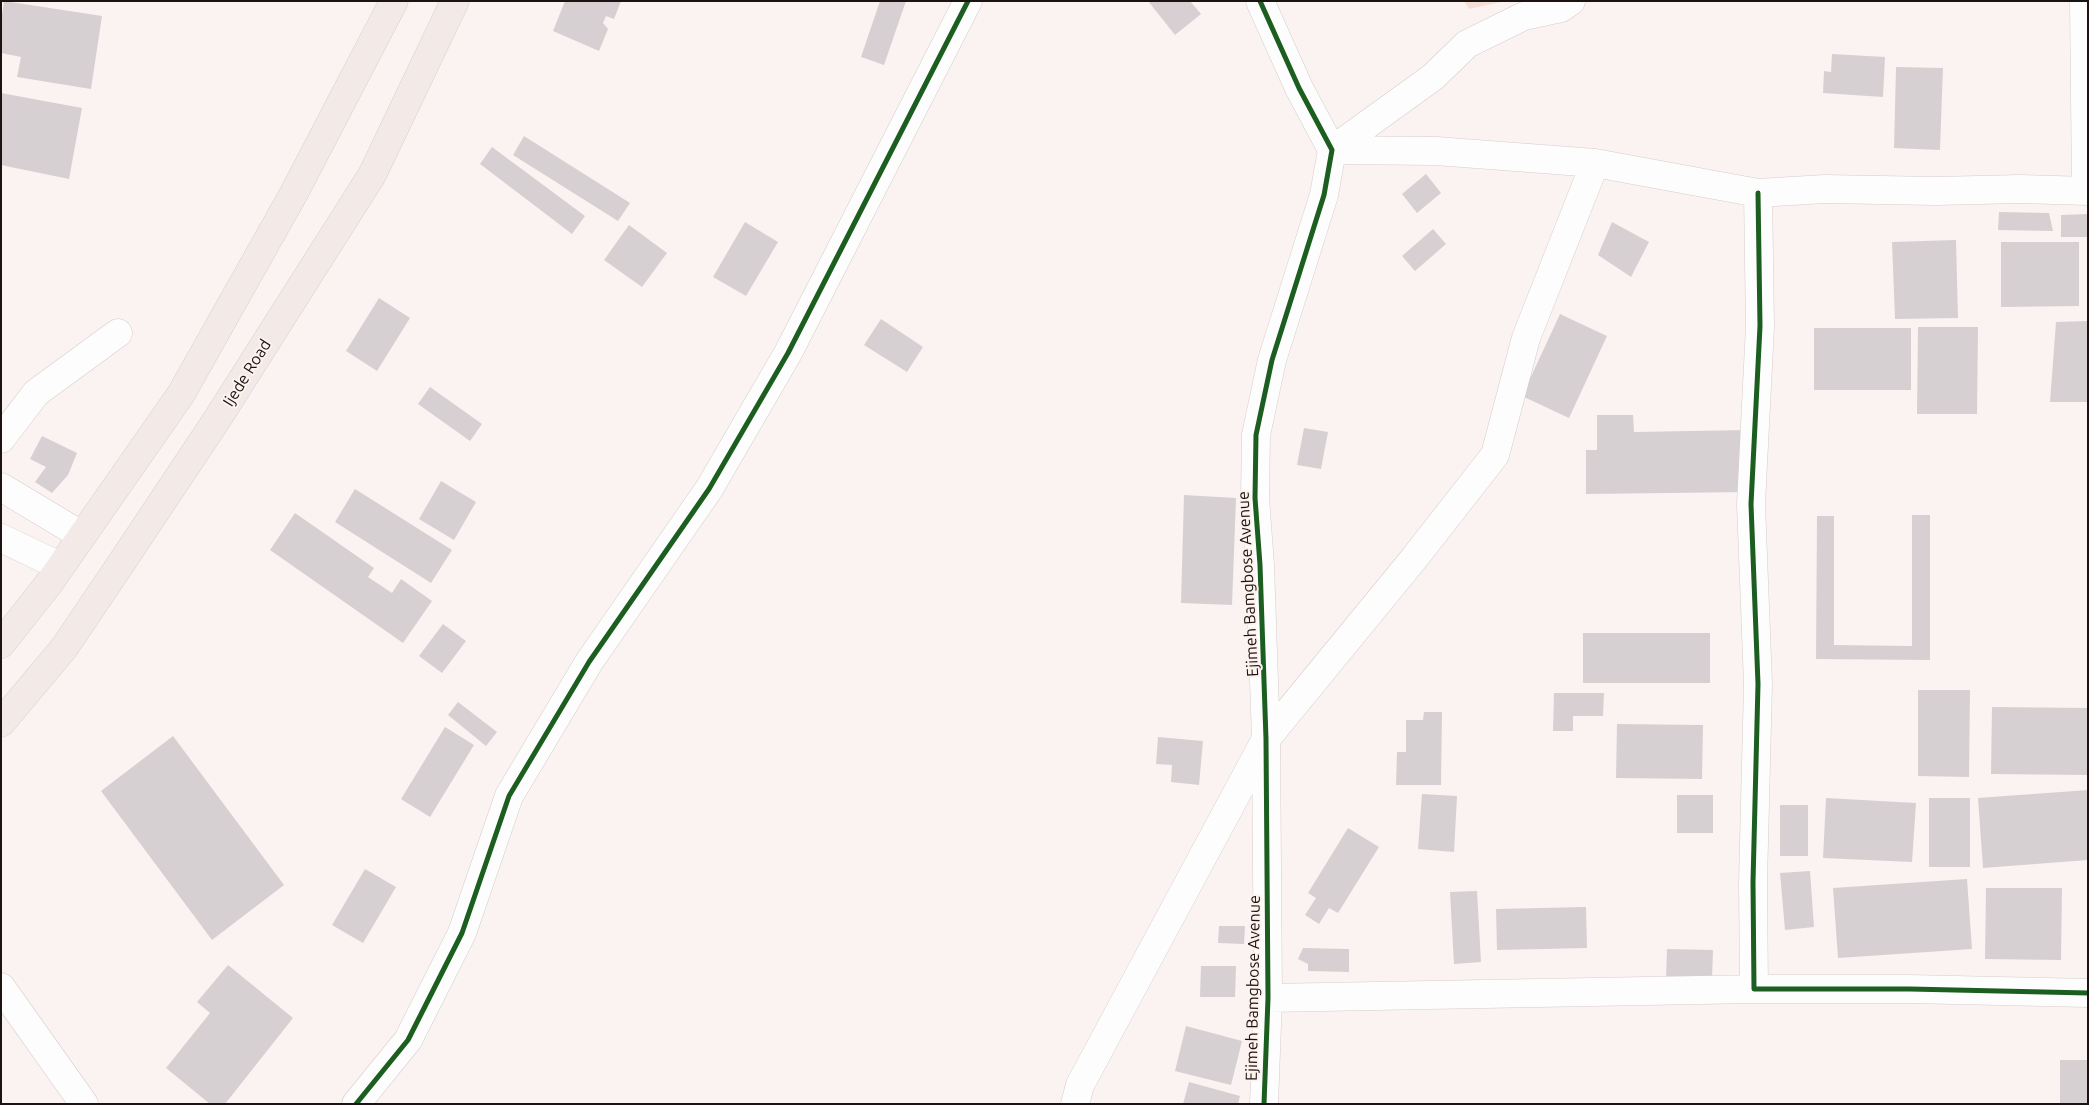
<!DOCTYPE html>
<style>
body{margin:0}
#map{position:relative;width:2089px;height:1105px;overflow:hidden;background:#faf3f2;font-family:Ubuntu,sans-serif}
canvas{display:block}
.frame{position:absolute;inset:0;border:2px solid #1b130f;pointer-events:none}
</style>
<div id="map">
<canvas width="2089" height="1105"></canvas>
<div class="frame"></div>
</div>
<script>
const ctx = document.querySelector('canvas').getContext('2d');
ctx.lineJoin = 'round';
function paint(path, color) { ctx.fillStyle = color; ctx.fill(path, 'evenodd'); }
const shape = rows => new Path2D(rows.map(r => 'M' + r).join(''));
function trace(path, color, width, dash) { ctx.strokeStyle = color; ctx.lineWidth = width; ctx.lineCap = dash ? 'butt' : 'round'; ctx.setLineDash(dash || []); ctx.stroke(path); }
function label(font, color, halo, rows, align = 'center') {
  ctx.font = font + ' Ubuntu,sans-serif'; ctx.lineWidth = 4; ctx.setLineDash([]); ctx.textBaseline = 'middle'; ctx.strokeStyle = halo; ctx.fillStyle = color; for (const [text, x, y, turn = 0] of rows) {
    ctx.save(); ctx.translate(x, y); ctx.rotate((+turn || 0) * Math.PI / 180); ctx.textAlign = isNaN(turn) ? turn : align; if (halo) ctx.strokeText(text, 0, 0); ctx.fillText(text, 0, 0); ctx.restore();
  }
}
const green = shape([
 [1464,1,1505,1,1469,9]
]);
const building = shape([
 [4,1,102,16,91,89,17,77,21,57,1,53,1,21],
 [565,1,621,1,614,19,606,16,603,23,608,29,599,51,553,31],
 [880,1,906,1,884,65,861,57],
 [1148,1,1190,1,1201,14,1175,35],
 [1832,54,1885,57,1883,97,1823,93,1824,71,1831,72],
 [1896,67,1943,68,1940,150,1894,148],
 [1,93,82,108,69,179,1,165],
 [524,136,630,203,618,221,513,155],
 [492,147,585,216,572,234,480,164],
 [1426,174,1441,193,1417,213,1402,194],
 [1999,212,2049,213,2053,231,1998,230],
 [2088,214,2088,237,2061,237,2061,215],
 [745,222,778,242,746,296,713,277],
 [1612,222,1649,242,1631,277,1598,255],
 [629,225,667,253,642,287,604,260],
 [1433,229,1446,244,1415,271,1402,256],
 [1956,240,1958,318,1895,319,1892,242],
 [2001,242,2079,242,2079,306,2001,307],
 [379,298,410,318,377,371,346,351],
 [1560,314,1607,336,1569,418,1522,396],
 [881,319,923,347,907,372,864,345],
 [2088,321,2088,402,2050,402,2056,322],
 [1918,327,1978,327,1977,414,1917,414],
 [1814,328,1911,328,1911,390,1814,390],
 [430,387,482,424,470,441,418,404],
 [1597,415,1633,415,1634,432,1748,430,1749,492,1586,494,1586,450,1597,450],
 [1304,428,1328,432,1321,469,1297,465],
 [42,436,77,453,68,475,52,493,35,482,46,467,30,459],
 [441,481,476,502,454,540,419,519],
 [355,489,452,550,431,583,335,522],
 [1184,495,1236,498,1232,605,1181,603],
 [295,513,374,568,368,577,392,593,401,579,432,601,403,643,270,550],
 [1912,515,1930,515,1930,660,1816,659,1817,516,1834,516,1834,645,1912,646],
 [443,624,466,641,442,673,419,656],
 [1583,633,1710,633,1710,683,1583,683],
 [1918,690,1970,690,1969,777,1918,776],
 [1554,693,1604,693,1603,716,1573,716,1573,731,1553,731],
 [458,702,497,732,486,746,448,715],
 [1992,707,2088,708,2088,775,1991,774],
 [1424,712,1442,712,1441,785,1396,785,1397,752,1406,752,1406,720,1423,720],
 [1617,724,1703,725,1702,779,1616,778],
 [445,727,474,745,430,817,401,799],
 [173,736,284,885,212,940,101,791],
 [1158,737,1203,741,1199,785,1171,782,1172,765,1156,764],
 [2088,790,2088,860,1983,868,1978,798],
 [1422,794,1457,796,1454,852,1418,849],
 [1677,795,1713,795,1713,833,1677,833],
 [1826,798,1916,803,1912,862,1823,858],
 [1929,798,1970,798,1970,867,1929,867],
 [1780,805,1808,805,1808,856,1780,856],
 [1348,828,1379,847,1338,913,1329,908,1319,924,1305,915,1316,898,1308,893],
 [365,869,396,887,363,943,332,925],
 [1810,871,1814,927,1785,930,1780,873],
 [1967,879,1972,949,1838,958,1833,888],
 [1986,888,2062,888,2061,960,1985,959],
 [1477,891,1481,962,1454,964,1450,892],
 [1586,907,1587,948,1497,950,1496,909],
 [1219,926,1245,926,1244,944,1218,943],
 [1303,948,1349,949,1349,972,1308,971,1308,964,1298,959],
 [1667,949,1713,950,1712,979,1666,977],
 [228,965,293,1018,225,1104,210,1104,166,1068,210,1013,197,1002],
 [1201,966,1236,966,1235,997,1200,997],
 [1186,1026,1242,1041,1231,1085,1175,1071],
 [2060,1060,2088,1060,2088,1104,2060,1104],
 [1189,1082,1240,1096,1238,1104,1183,1104]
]);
const minor = shape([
 [1260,1,1299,88,1332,150,1324,195,1272,360,1256,435,1255,498,1260,565,1266,739,1268,998,1264,1104],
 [2084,1,2086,191],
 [1332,150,1436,151,1595,163,1758,193,1825,189,1936,191,2020,189,2088,191],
 [1332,150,1433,77,1467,44,1524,16,1561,8,1571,1],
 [1758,193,1760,326,1751,504,1758,684,1753,882,1754,989,1910,989,2088,993],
 [1,439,36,393,118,333],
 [1,487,81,535],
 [1,538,60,566],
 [1,987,84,1104],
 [1268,998,1754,989],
 [356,1104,408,1040,462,933,509,796,589,662,709,489,788,353,968,1],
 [1075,1104,1080,1085,1266,739,1416,556,1495,455,1526,338,1595,163]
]);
const major = shape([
 [1,644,50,582,181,394,294,193,394,1],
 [1,723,64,648,118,568,216,421,372,175,455,1]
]);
const cycleway = shape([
 [1260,1,1299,88,1332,150,1324,195,1272,360,1256,435,1255,498,1260,565,1266,739,1268,998,1264,1104],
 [1758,193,1760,326,1751,504,1758,684,1753,882,1754,989,1910,989,2088,993],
 [356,1104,408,1040,462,933,509,796,589,662,709,489,788,353,968,1]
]);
const streetNames = [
 ["Ijede Road",247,373,-58],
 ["Ejimeh Bamgbose Avenue",1248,584,-93],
 ["Ejimeh Bamgbose Avenue",1253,988,-89]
];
paint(green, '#f6dfd5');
paint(building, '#d7d0d3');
trace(minor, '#d5ccca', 29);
trace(major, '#d4d0cf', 29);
trace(minor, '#fefdfd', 28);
trace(major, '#f3eae7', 28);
trace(cycleway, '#1b5e20', 5);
label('16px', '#1b130f', '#fdf2ee', streetNames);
</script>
